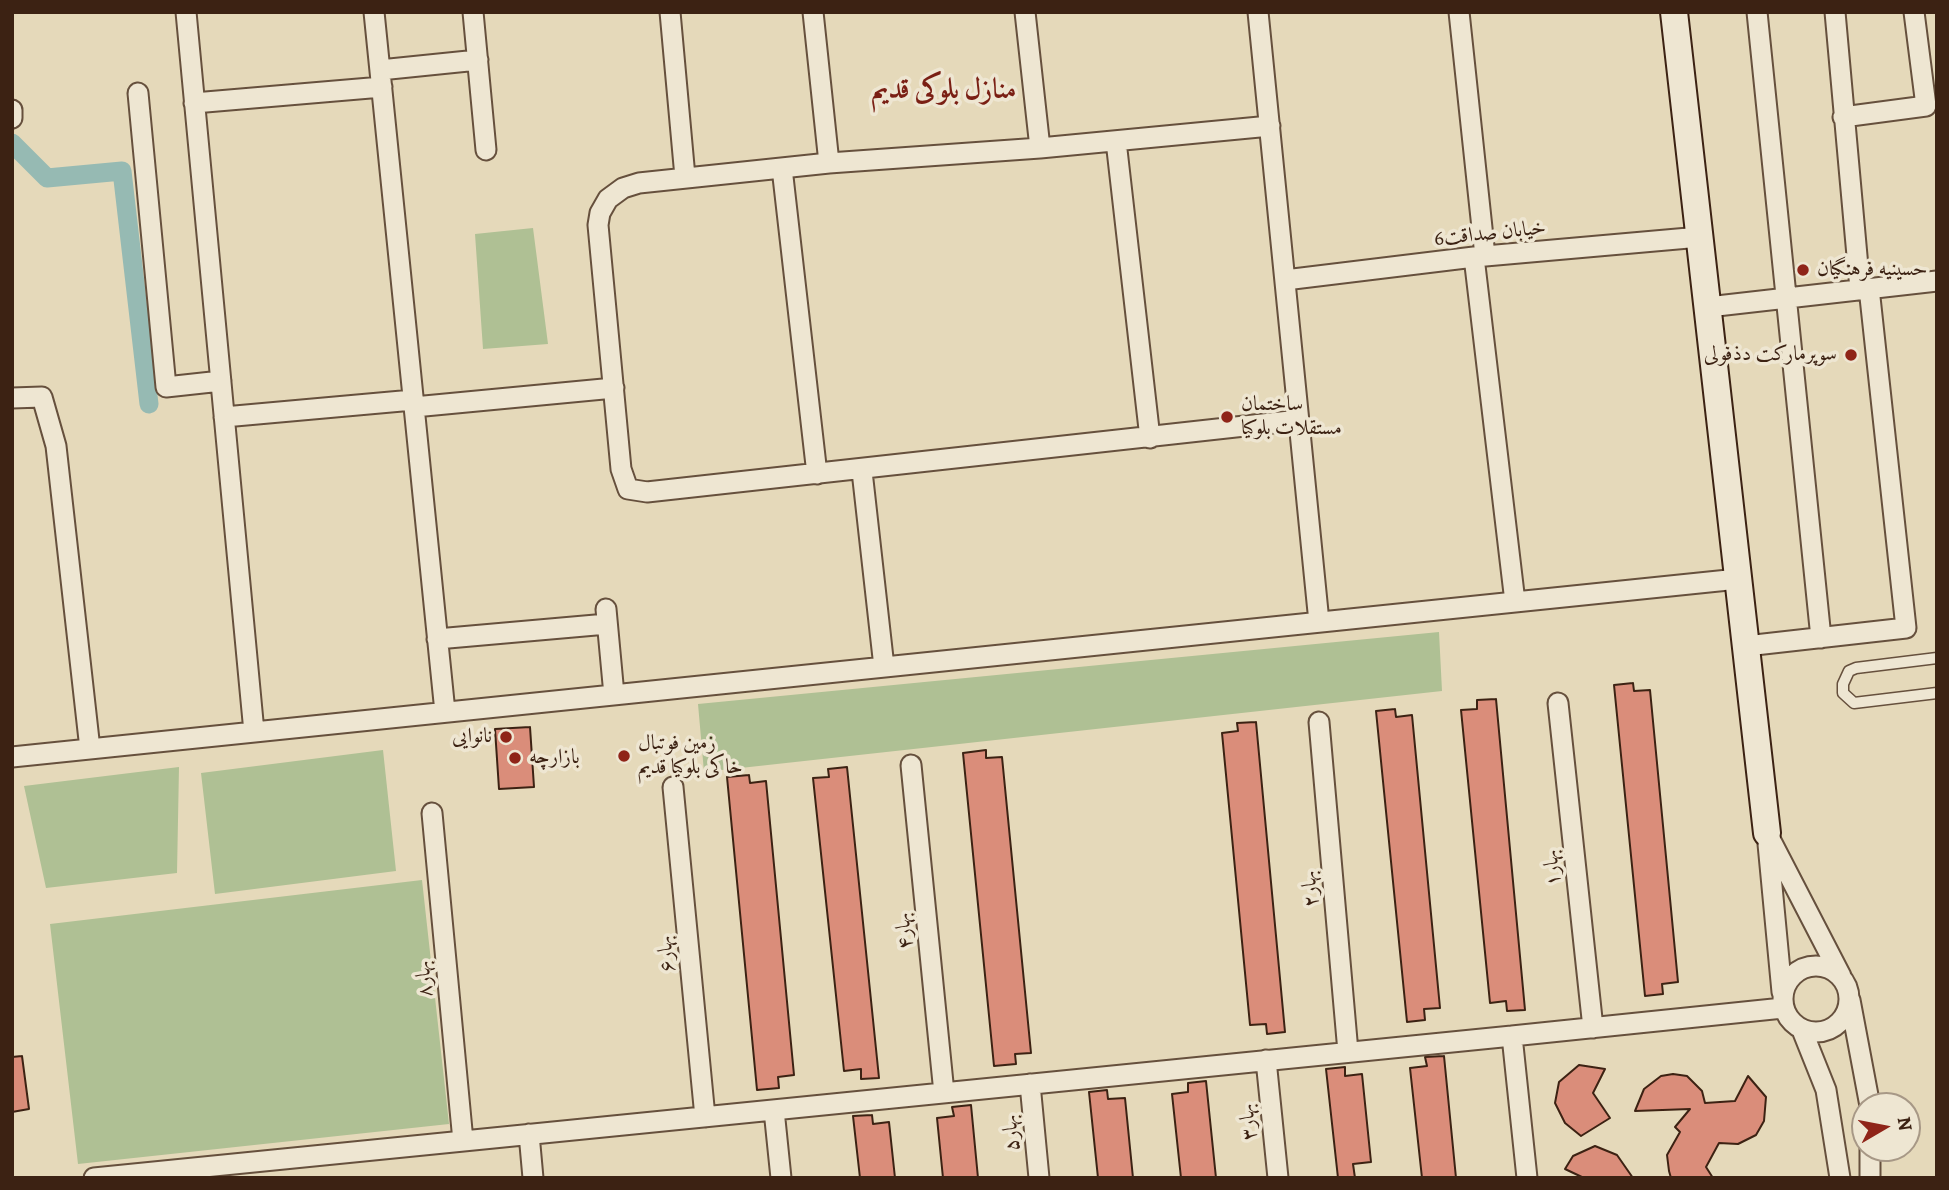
<!DOCTYPE html>
<meta charset="utf-8">
<style>
body{margin:0}
#map{position:relative;width:1949px;height:1190px;overflow:hidden;background:#e5d9ba;font-family:Alegreya,serif}
canvas{display:block}
.frame{position:absolute;inset:0;border:14px solid #3c2213;pointer-events:none}
.north{position:absolute;left:1851px;top:1092px;width:70px;height:70px;box-sizing:border-box;background:#eee6d2;border:2px solid #a79886;border-radius:50%;rotate:80deg;font-size:19px;font-weight:700;line-height:28px;text-align:center;color:#3c2213}
.north::after{content:'';display:block;margin:auto;width:24px;height:32px;background:#8f2418;clip-path:polygon(50% 0,100% 100%,50% 72%,0 100%)}
</style>
<div id="map">
<canvas width="1949" height="1190"></canvas>
<div class="frame"></div>
<div class="north">N</div>
</div>
<script>
const ctx = document.querySelector('canvas').getContext('2d');
ctx.lineJoin = 'round';
function paint(path, color) { ctx.fillStyle = color; ctx.fill(path, 'evenodd'); }
const shape = rows => new Path2D(rows.map(r => 'M' + r).join(''));
function trace(path, color, width, dash) { ctx.strokeStyle = color; ctx.lineWidth = width; ctx.lineCap = dash ? 'butt' : 'round'; ctx.setLineDash(dash || []); ctx.stroke(path); }
function label(font, color, halo, rows, align = 'center') {
  ctx.font = font + ' Alegreya,Amiri,serif'; ctx.lineWidth = 7; ctx.setLineDash([]); ctx.textBaseline = 'middle'; ctx.strokeStyle = halo; ctx.fillStyle = color; for (const [text, x, y, turn = 0] of rows) {
    ctx.save(); ctx.translate(x, y); ctx.rotate((+turn || 0) * Math.PI / 180); ctx.textAlign = isNaN(turn) ? turn : align; if (halo) ctx.strokeText(text, 0, 0); ctx.fillText(text, 0, 0); ctx.restore();
  }
}
const green = shape([
 [533,228,548,344,483,349,475,234],
 [1439,632,1442,691,704,772,698,704],
 [383,750,396,871,215,894,201,773],
 [179,767,177,873,46,888,24,786],
 [422,880,449,1124,78,1164,50,924]
]);
const canal = shape([
 [12,143,47,178,122,171,149,404]
]);
const building = shape([
 [1633,683,1634,691,1650,690,1678,982,1662,984,1663,994,1645,996,1614,685,1633,683],
 [1496,699,1525,1010,1507,1011,1506,1001,1490,1003,1461,710,1477,709,1477,700,1496,699],
 [1395,709,1396,717,1412,715,1440,1008,1424,1009,1425,1020,1407,1022,1376,711,1395,709],
 [1256,722,1285,1032,1267,1034,1266,1024,1250,1025,1222,733,1238,731,1237,723,1256,722],
 [530,727,534,787,499,789,495,729,530,727],
 [986,750,986,758,1002,757,1031,1053,1015,1054,1016,1064,994,1066,963,753,986,750],
 [847,767,879,1078,861,1079,861,1069,844,1071,813,778,829,777,828,769,847,767],
 [749,775,750,783,766,781,794,1075,778,1077,779,1088,757,1090,727,777,749,775],
 [22,1056,29,1109,12,1112,12,1057,22,1056],
 [1444,1056,1456,1178,1422,1178,1410,1068,1427,1066,1425,1057,1444,1056],
 [1579,1065,1605,1069,1593,1093,1610,1118,1581,1136,1565,1123,1555,1103,1559,1082,1579,1065],
 [1345,1067,1345,1076,1362,1074,1371,1162,1353,1164,1355,1178,1338,1178,1326,1069,1345,1067],
 [1673,1074,1687,1076,1702,1091,1705,1103,1735,1101,1748,1076,1766,1097,1764,1121,1756,1135,1738,1144,1719,1143,1706,1167,1713,1178,1671,1178,1669,1171,1667,1155,1680,1132,1675,1127,1690,1109,1635,1111,1644,1089,1661,1076,1673,1074],
 [1206,1081,1216,1178,1181,1178,1172,1094,1188,1092,1188,1083,1206,1081],
 [1107,1090,1108,1099,1125,1098,1133,1178,1098,1178,1089,1092,1107,1090],
 [971,1105,978,1178,943,1178,937,1118,954,1116,952,1107,971,1105],
 [872,1115,873,1124,889,1122,895,1178,860,1178,853,1116,872,1115],
 [1595,1146,1617,1155,1633,1178,1584,1178,1565,1169,1573,1156,1595,1146]
]);
const lane = shape([
 [1937,658,1856,668,1849,671,1843,684,1843,693,1854,703,1937,693]
]);
const street = shape([
 [186,12,254,732],
 [374,12,445,712],
 [473,12,486,150],
 [670,12,685,177],
 [813,12,829,163],
 [1025,12,1040,148],
 [1258,12,1319,622],
 [1459,12,1485,256],
 [1757,12,1821,638],
 [1835,12,1860,289],
 [380,70,478,60],
 [138,93,166,387,221,381],
 [194,103,382,87],
 [12,110,12,118],
 [1843,117,1926,106,1914,12],
 [1270,126,1040,148,829,163,639,183,623,188,608,199,600,213,598,225,621,469,628,489,647,492,1299,420],
 [1116,141,1150,438],
 [782,168,817,474],
 [1474,257,1515,602],
 [1285,280,1474,257,1700,237],
 [1708,307,1937,281],
 [12,398,42,397,56,446,90,749],
 [414,407,614,388],
 [224,417,413,400],
 [862,471,884,667],
 [606,609,614,695],
 [437,639,607,624],
 [1746,646,1906,628,1869,288],
 [1558,703,1593,1028],
 [1319,722,1348,1052],
 [12,757,1738,579],
 [911,765,944,1093],
 [673,787,705,1117],
 [432,813,463,1141],
 [1767,833,1841,976],
 [1768,844,1782,992],
 '1783 999a33 33 0 1 1 66 0a33 33 0 1 1-66 0Z',
 [1850,1000,1870,1106],
 [1802,1030,1826,1090,1840,1178],
 [1266,1060,1278,1178],
 [1030,1084,1039,1178],
 [774,1110,781,1178],
 [529,1134,533,1178],
 [94,1178,1512,1036],
 [1527,1178,1512,1036,1783,1008],
 [1870,1178,1870,1148]
]);
const secondary = shape([
 [1674,12,1767,833]
]);
const markers = [
 [1803,270,7,"#8f2418"],
 [1851,355,7,"#8f2418"],
 [1227,417,7,"#8f2418"],
 [506,737,7,"#8f2418"],
 [624,756,7,"#8f2418"],
 [515,758,7,"#8f2418"]
];
const streetNames = [
 ["خیابان صداقت6",1490,234,-6],
 ["بهار۱",1553,868,-96],
 ["بهار۲",1311,889,-95],
 ["بهار۴",905,931,-96],
 ["بهار۶",667,954,-96],
 ["بهار۸",425,979,-95],
 ["بهار۳",1249,1122,-96],
 ["بهار۵",1012,1133,-95]
];
const poiNames = [
 ["حسینیه فرهنگیان",1817,270],
 ["سوپرمارکت دذفولی",1837,355,"right"],
 ["ساختمان",1241,405],
 ["مستقلات بلوکیا",1241,429],
 ["نانوایی",492,737,"right"],
 ["زمین فوتبال",638,744],
 ["خاکی بلوکیا قدیم",638,768],
 ["بازارچه",529,758]
];
const districtNames = [
 ["منازل بلوکی قدیم",944,91]
];
paint(green, '#afc094');
trace(canal, '#96bab3', 19);
paint(building, '#da8d7a');
trace(building, '#3c2213', 2);
trace(lane, '#66503d', 13);
trace(street, '#66503d', 23);
trace(secondary, '#3c2213', 30);
trace(lane, '#eee6d2', 10);
trace(street, '#eee6d2', 19);
trace(secondary, '#eee6d2', 26);
for (const [x, y, r, color] of markers) { const dot = new Path2D(); dot.arc(x, y, r, 0, 2 * Math.PI); ctx.fillStyle = color; ctx.fill(dot); trace(dot, '#eee6d2', 2.5); }
label('21px', '#3c2213', '#eee6d2', streetNames);
label('21px', '#3c2213', '#eee6d2', poiNames, 'left');
label('bold 28px', '#7a1f14', '#eee6d2', districtNames);
</script>
